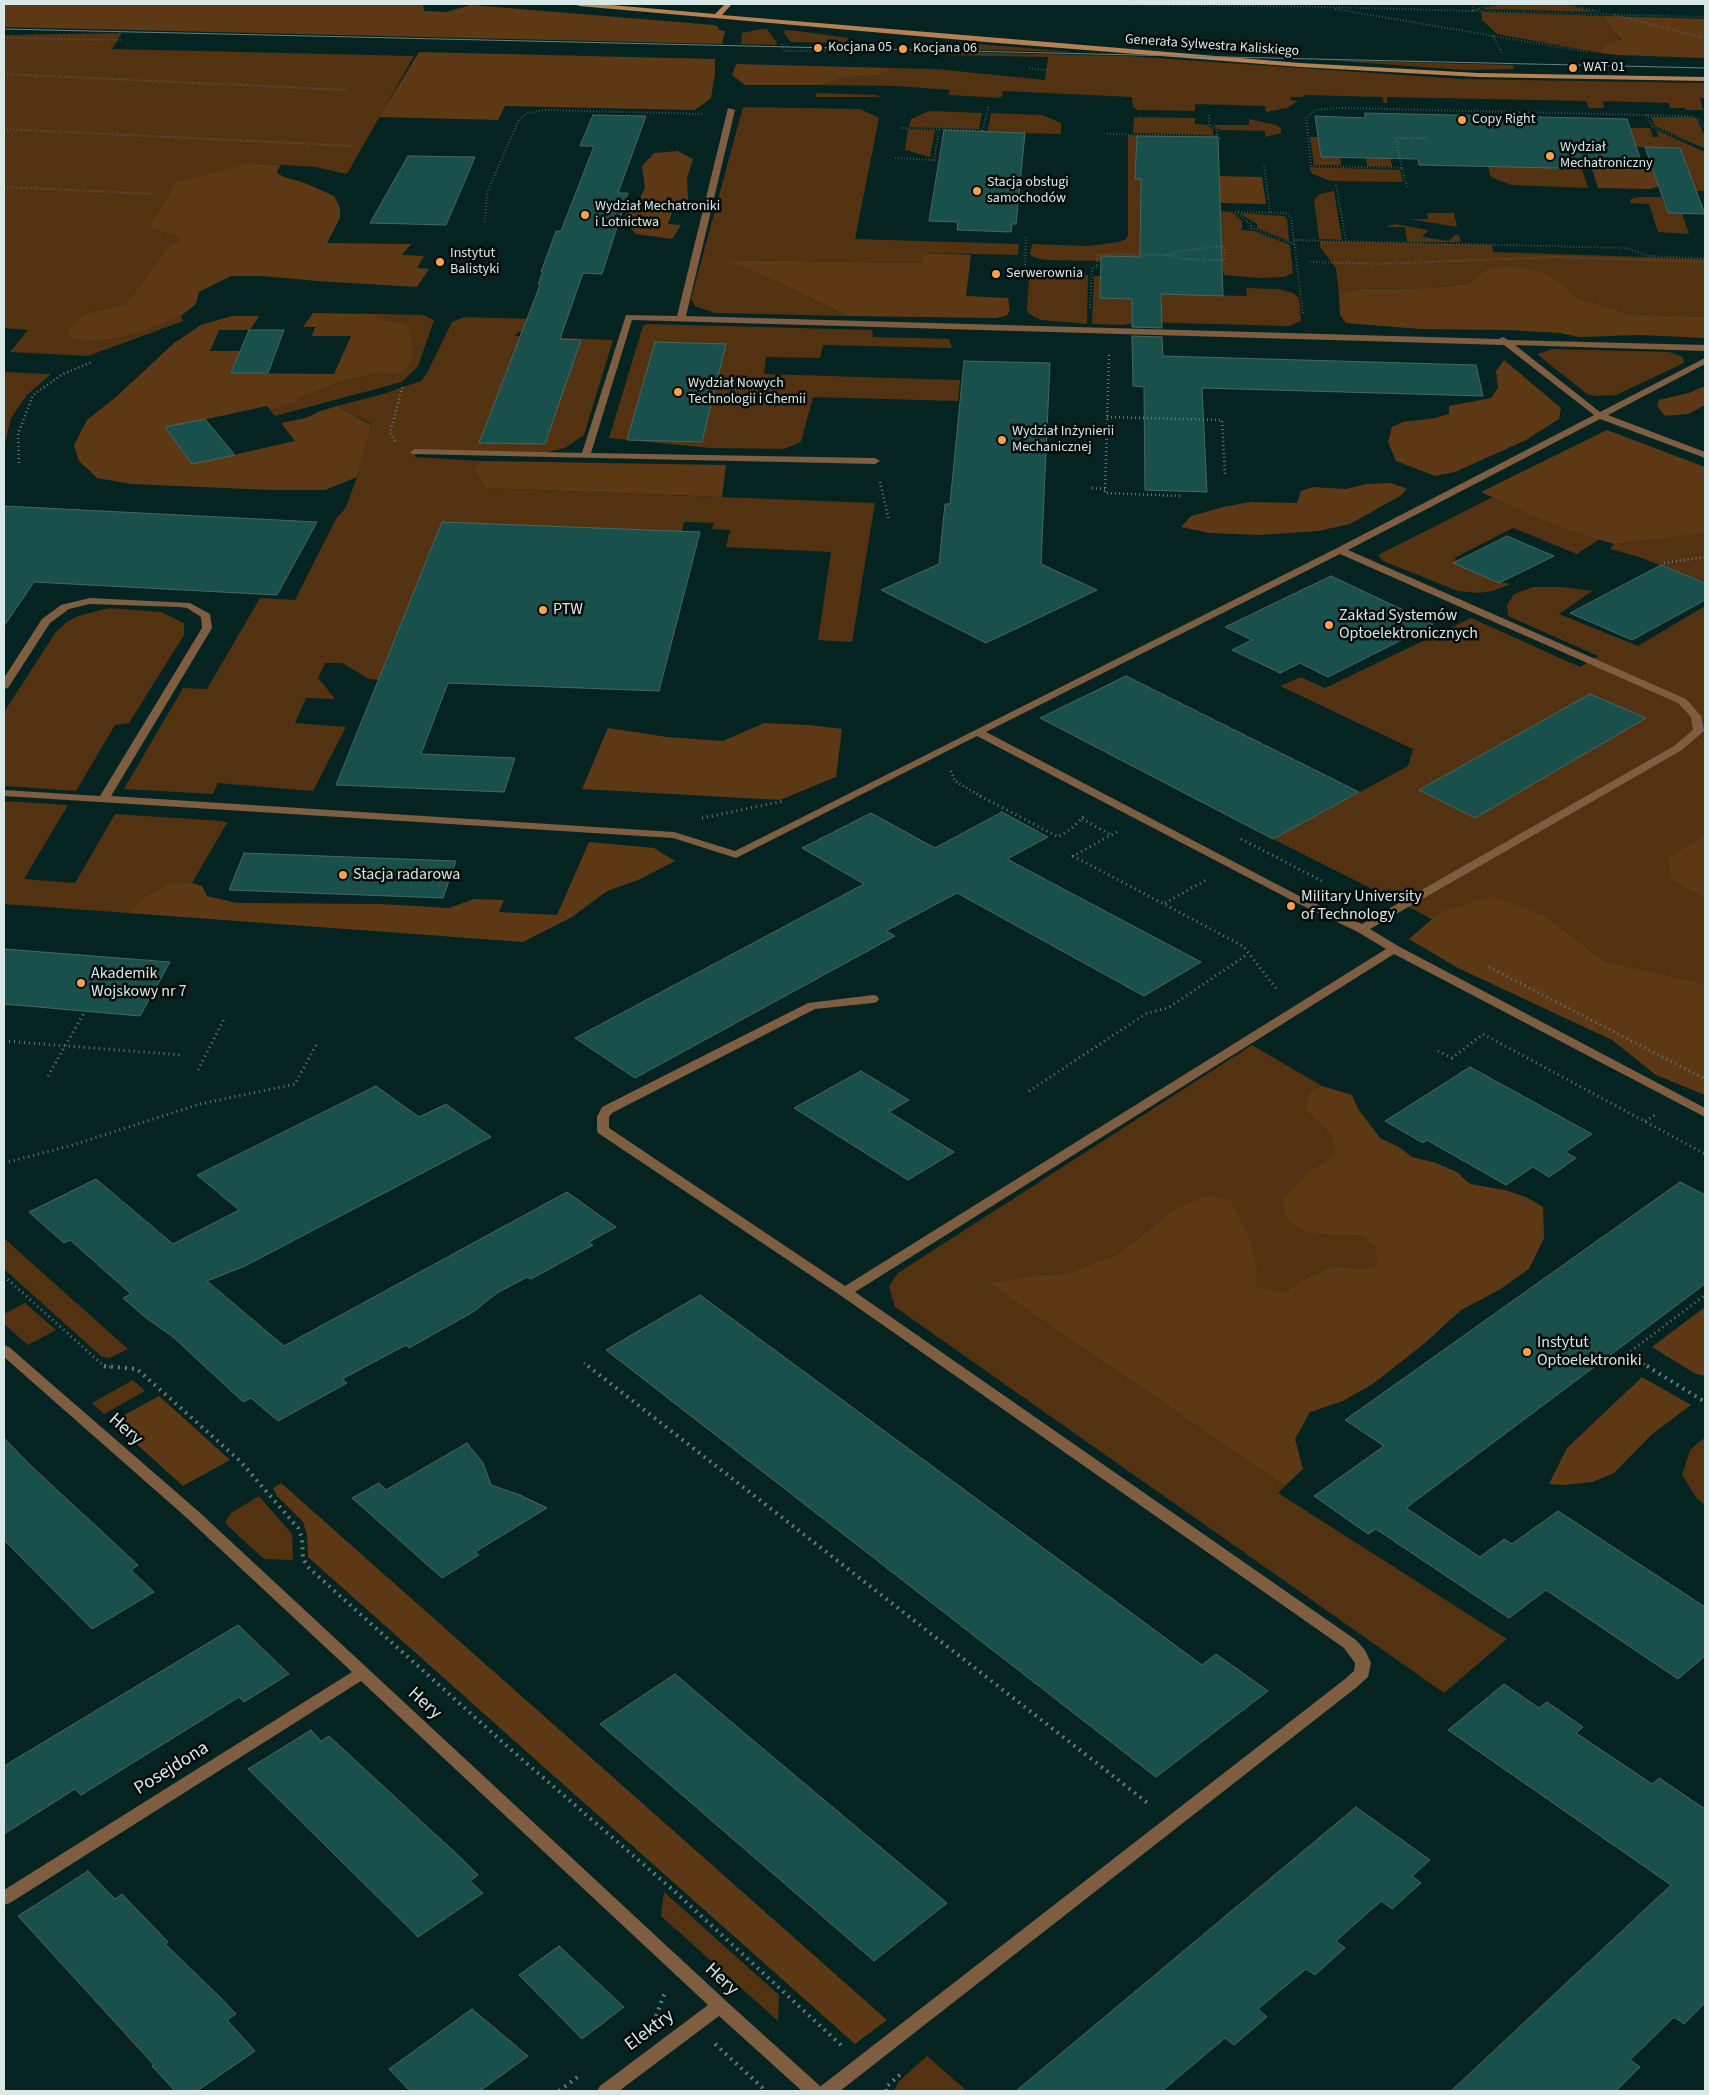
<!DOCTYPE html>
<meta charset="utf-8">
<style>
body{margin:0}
#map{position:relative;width:1709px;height:2095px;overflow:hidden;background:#052421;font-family:"Source Sans 3",sans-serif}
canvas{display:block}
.frame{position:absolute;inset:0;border:5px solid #d8e8e6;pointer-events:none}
</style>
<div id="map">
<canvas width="1709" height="2095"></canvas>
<div class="frame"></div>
</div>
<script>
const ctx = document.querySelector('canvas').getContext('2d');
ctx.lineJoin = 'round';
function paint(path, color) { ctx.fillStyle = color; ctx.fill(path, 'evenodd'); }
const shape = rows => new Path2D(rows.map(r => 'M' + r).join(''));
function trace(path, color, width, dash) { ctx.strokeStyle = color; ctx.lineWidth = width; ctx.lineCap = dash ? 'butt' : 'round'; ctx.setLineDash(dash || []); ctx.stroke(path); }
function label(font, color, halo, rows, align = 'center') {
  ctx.font = font + ' "Source Sans 3",sans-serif'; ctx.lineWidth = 5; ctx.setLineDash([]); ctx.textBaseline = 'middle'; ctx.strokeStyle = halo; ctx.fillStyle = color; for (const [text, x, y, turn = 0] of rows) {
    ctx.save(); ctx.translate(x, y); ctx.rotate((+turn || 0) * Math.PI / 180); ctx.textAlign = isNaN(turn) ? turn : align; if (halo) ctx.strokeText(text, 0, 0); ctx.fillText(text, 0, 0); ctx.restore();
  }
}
const green = shape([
 [1503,4,1564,4,1595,12,1482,9],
 [1481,12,1606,16,1606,21,1621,41,1603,46,1600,53,1497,34,1482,20],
 [761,29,767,29,777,43,776,45,741,44,742,33],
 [785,30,798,31,848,38,847,43,791,42,784,33],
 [122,33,112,49,414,56,347,174,315,167,252,163,151,229,175,235,180,240,169,246,126,304,84,314,90,341,119,338,181,316,183,321,88,356,10,352,28,330,4,328,4,35],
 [944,43,976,44,1075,52,944,49],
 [944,52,1127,56,1461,79,1705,83,1705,98,1700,98,1703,110,1686,110,1685,108,1670,108,1668,103,1603,101,1604,108,1589,108,1586,101,1387,97,1387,103,1384,103,1382,97,1304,95,1303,97,1290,97,1291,100,1298,101,1287,108,1266,112,1265,106,1195,104,1195,111,1138,110,1133,107,1132,97,1003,91,1001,98,948,95,950,90,896,86,822,85,841,78,879,75,884,74,891,68,936,69,1045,80,1048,57,944,55],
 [1324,60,1513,65,1514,69,1466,70],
 [817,93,876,95,880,97,815,97],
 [743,107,860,109,879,118,855,239,1019,244,1018,255,922,253,921,263,726,260,778,282,847,316,715,313,695,306,691,299],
 [929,111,982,113,979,129,909,127,911,119],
 [991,113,1042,115,1061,123,1061,134,987,132],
 [1140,117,1195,118,1195,124,1207,125,1213,130,1213,135,1133,133,1134,118],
 [1651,117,1691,117,1697,119,1705,136,1705,148,1655,126],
 [1249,119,1276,125,1281,128,1281,133,1265,137,1265,131,1220,130,1213,125,1249,125],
 [1630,128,1650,128,1653,137,1659,137,1656,130,1705,152,1705,191,1695,191,1679,148,1450,143,1448,137,1387,135,1392,167,1367,166,1366,158,1386,158,1381,131,1632,136],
 [908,129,935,130,930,157,905,150],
 [1128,135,1142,136,1141,179,1220,211,1232,212,1242,221,1242,230,1254,231,1290,245,1293,273,1284,277,1258,278,1224,275,1223,270,1165,268,1101,256,1101,261,1045,260,1033,257,1030,254,1032,244,1088,246,1119,242,1126,239,1128,235],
 [1310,137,1318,137,1321,157,1340,157,1341,165,1314,165],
 [1488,166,1582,169,1588,188,1511,185,1493,178,1490,175],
 [1309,167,1400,170,1403,182,1331,181,1312,174],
 [1334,191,1342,240,1319,239,1314,200,1320,194],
 [1639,197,1661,197,1668,213,1682,213,1689,234,1658,232,1649,204,1630,203,1631,199],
 [1239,213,1284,216,1287,219,1289,241,1257,228,1257,224],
 [1427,213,1454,213,1457,227,1409,219,1428,219],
 [1395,224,1428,230,1422,237,1449,241,1455,235,1459,235,1461,242,1407,242,1405,227,1386,227],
 [1320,241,1492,245,1493,252,1705,259,1705,317,1627,314,1575,297,1564,285,1485,270,1468,284,1430,288,1357,289,1339,295,1336,268,1320,247],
 [1046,272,1088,275,1087,324,1041,320,1029,314,1027,310,1029,278],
 [1094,276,1100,276,1100,297,1161,299,1161,294,1247,296,1246,288,1278,289,1293,293,1299,298,1301,321,1289,326,1138,322,1123,325,1092,324],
 [376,314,423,315,434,320,418,366,402,382,275,416,270,410,295,402,301,397,349,379,379,373,402,373,410,338,410,330,405,323,376,319],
 [464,317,533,319,537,331,518,332,515,336,613,340,584,435,565,448,543,453,416,450,415,457,481,461,474,471,486,488,875,503,852,642,818,640,831,552,726,547,730,530,712,529,714,523,684,522,682,531,436,539,379,680,369,679,342,663,325,663,318,678,335,699,306,698,295,723,346,727,313,791,218,783,213,794,124,789,183,688,207,689,260,598,295,600,336,519,346,507,357,477,369,432,371,424,337,406,383,394,421,381,427,373,452,322],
 [647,324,872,330,873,337,949,339,952,348,823,345,820,358,766,357,764,374,960,380,958,401,813,397,801,442,784,449,710,448,609,438,643,326],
 [1552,349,1669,352,1683,357,1684,363,1616,395,1595,396,1587,394,1537,354],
 [4,372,51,374,27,395,11,418,4,448],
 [1493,497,1556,526,1600,539,1577,554,1513,528,1454,558,1462,564,1500,582,1511,584,1493,591,1478,593,1458,591,1383,561,1378,555],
 [1701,533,1705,533,1705,582,1639,557,1610,549,1614,544],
 [1533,587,1563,587,1592,591,1559,614,1638,646,1705,606,1705,835,1668,858,1671,880,1705,898,1705,984,1604,961,1545,916,1440,912,1432,919,1273,839,1408,766,1413,749,1280,686,1301,677,1325,688,1471,618,1580,667,1598,656,1508,616,1507,605,1514,594],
 [109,608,161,612,184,623,184,635,129,723,115,725,76,791,4,786,4,712,56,632,67,622,78,616],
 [4,801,68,805,24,879,75,883,115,814,222,821,227,823,192,883,172,882,143,897,128,913,4,904],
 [1252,1045,1322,1086,1310,1090,1304,1109,1331,1134,1335,1155,1312,1169,1308,1233,1342,1236,1360,1235,1375,1246,1379,1264,1364,1269,1332,1266,1302,1280,1284,1293,1255,1286,1257,1266,1173,1210,1118,1254,1066,1274,1035,1275,988,1283,1285,1486,1278,1493,1507,1639,1444,1693,895,1307,889,1286,898,1273],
 [4,1238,16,1249,128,1349,110,1358,102,1357,4,1269],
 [25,1303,56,1330,28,1345,4,1324,4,1314],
 [133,1380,145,1391,104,1414,92,1403],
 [1705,1437,1705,1505,1697,1499,1682,1475,1690,1450],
 [259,1496,292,1534,293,1560,264,1559,229,1527,225,1522,231,1513],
 [664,1892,779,1995,778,2021,661,1916],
 [927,2056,967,2091,894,2091,899,2081]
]);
const forest = shape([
 [4,4,398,4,423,5,424,11,446,12,471,5,714,25,718,27,719,30,725,31,722,44,4,27],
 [1606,16,1705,19,1705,58,1617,55,1600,53,1603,46,1621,40,1606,21],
 [419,52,715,59,715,73,711,98,695,110,505,106,498,120,379,117],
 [736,64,891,68,884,74,879,75,841,78,822,85,745,85,732,75],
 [678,151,693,159,687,178,688,200,676,201,668,224,681,225,672,239,636,234,626,224,625,215,636,206,645,188,642,166,654,153],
 [252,163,280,165,277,173,284,177,305,183,334,196,340,208,340,218,327,243,411,244,402,255,424,256,417,268,429,269,417,287,317,281,262,276,231,276,199,292,196,304,181,316,148,329,119,338,90,341,70,338,69,330,84,314,126,304,169,246,180,240,175,235,151,229,152,223,177,182],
 [1592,169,1668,171,1667,184,1650,189,1598,188],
 [1219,176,1262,177,1266,204,1220,203],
 [922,253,971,255,966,296,1008,298,1010,311,1006,316,995,318,847,316,778,282,725,260,921,263],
 [1509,266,1541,272,1564,285,1575,297,1627,314,1705,317,1705,338,1639,335,1579,337,1560,333,1508,330,1420,329,1346,323,1340,315,1339,295,1357,289,1430,288,1468,284,1485,270],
 [313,313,376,314,377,319,405,323,410,330,412,354,411,363,402,373,379,373,349,379,301,397,295,402,270,410,267,406,166,428,215,459,295,441,281,423,306,418,318,412,337,406,371,425,357,477,325,490,271,490,131,484,97,478,79,461,74,445,87,420,116,397,173,344,201,325,232,316,259,316,250,330,219,330,210,351,240,351,232,373,334,374,351,336,312,336,315,327,303,327],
 [1504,360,1561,408,1559,419,1526,440,1455,472,1435,476,1396,461,1388,442,1392,427,1403,422,1435,418,1449,414,1449,406,1491,398,1498,388,1496,371],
 [1705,386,1705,405,1688,414,1665,416,1657,406,1659,400,1689,393],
 [1607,430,1705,467,1705,533,1614,544,1556,526,1481,492],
 [481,461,726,465,722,497,486,488,474,471],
 [1391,483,1407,489,1400,496,1350,524,1318,531,1259,535,1210,533,1181,527,1191,516,1223,507,1250,502,1297,503,1301,491,1313,487,1345,489,1367,484],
 [764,723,809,725,842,729,836,777,780,800,582,789,608,728,667,737,723,741],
 [1704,835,1705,835,1705,898,1671,880,1668,858],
 [589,842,654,848,675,861,638,880,607,891,572,917,523,942,128,913,143,897,172,882,192,883,202,886,207,896,237,903,381,904,449,908,474,899,504,900,499,912,557,915],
 [1493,896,1545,916,1604,961,1705,984,1705,1095,1656,1075,1612,1040,1458,968,1409,939,1440,912],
 [1322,1086,1352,1095,1358,1109,1380,1138,1399,1147,1412,1157,1436,1163,1457,1172,1470,1184,1505,1190,1526,1197,1543,1207,1544,1238,1529,1269,1499,1290,1461,1310,1425,1343,1374,1383,1343,1401,1310,1412,1295,1439,1303,1469,1285,1486,988,1283,1035,1275,1066,1274,1118,1254,1173,1210,1208,1196,1231,1201,1247,1233,1257,1266,1256,1286,1284,1293,1302,1280,1332,1266,1364,1269,1378,1264,1375,1246,1360,1235,1342,1236,1308,1233,1287,1219,1283,1199,1312,1169,1335,1155,1331,1134,1304,1109,1310,1090],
 [1705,1307,1705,1376,1696,1374,1652,1347],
 [1642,1377,1691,1405,1651,1435,1614,1473,1592,1482,1564,1485,1549,1484,1567,1448],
 [159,1396,230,1460,183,1486,112,1422],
 [281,1483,887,2020,855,2044,308,1557,307,1535,303,1522,277,1496,273,1488]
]);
const building = shape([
 [1365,113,1627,119,1644,170,1419,165,1418,159,1321,157,1315,116,1365,118,1365,113],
 [593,115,646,116,618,193,628,193,602,274,583,273,560,339,581,340,545,444,479,443,540,285,538,284,543,272,541,272,556,231,561,231,594,146,580,146,593,115],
 [944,130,1025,133,1016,224,1012,224,1011,232,957,230,958,222,929,221,944,130],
 [1137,136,1218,137,1223,296,1161,294,1162,328,1132,327,1132,299,1100,298,1101,256,1140,257,1141,179,1135,179,1137,136],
 [1645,147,1680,148,1705,214,1668,213,1645,147],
 [408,156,475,157,446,225,370,223,408,156],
 [249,330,284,330,268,373,231,373,249,330],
 [1132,336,1162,337,1163,356,1476,365,1483,396,1202,388,1207,492,1145,490,1144,387,1133,386,1132,336],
 [655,342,726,344,702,442,627,440,655,342],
 [964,361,1050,363,1041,564,1097,590,986,643,881,590,939,564,945,504,950,504,964,361],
 [205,419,235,455,192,464,165,427,205,419],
 [4,506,317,522,277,595,34,582,4,626,4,506],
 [442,522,700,532,659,691,448,683,421,754,515,758,504,792,336,785,442,522],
 [1507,536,1554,556,1499,583,1453,563,1507,536],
 [1661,565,1705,583,1705,600,1632,640,1570,613,1661,565],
 [1331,576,1433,624,1328,677,1300,663,1280,673,1232,650,1252,640,1225,627,1331,576],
 [1126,676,1359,792,1273,839,1040,718,1126,676],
 [1590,694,1646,718,1475,818,1419,790,1590,694],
 [1002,812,1048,837,1007,859,1201,962,1144,996,957,893,886,931,895,936,635,1078,575,1038,864,884,802,848,871,813,935,848,1002,812],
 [244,853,456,861,443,898,229,890,244,853],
 [4,949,170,962,140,1016,4,1004,4,949],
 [1470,1067,1592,1134,1565,1152,1576,1158,1549,1177,1533,1167,1506,1185,1427,1140,1423,1143,1385,1121,1470,1067],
 [861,1071,909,1100,889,1112,954,1152,908,1180,794,1108,861,1071],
 [376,1086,419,1117,446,1104,491,1137,245,1266,207,1281,284,1346,567,1192,616,1227,589,1242,593,1245,531,1279,527,1277,497,1293,473,1312,409,1348,406,1345,342,1379,347,1383,278,1421,251,1398,243,1402,172,1336,146,1318,123,1298,131,1294,70,1240,64,1243,29,1212,96,1179,173,1244,239,1210,197,1175,376,1086],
 [1680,1182,1705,1195,1705,1284,1406,1508,1480,1557,1504,1539,1512,1544,1558,1511,1705,1607,1705,1656,1678,1679,1546,1590,1509,1618,1376,1529,1368,1534,1314,1496,1384,1446,1345,1420,1680,1182],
 [700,1295,1202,1665,1216,1654,1268,1691,1156,1777,606,1350,700,1295],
 [4,1438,29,1464,138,1565,131,1570,154,1592,92,1629,4,1540,4,1438],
 [467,1443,483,1463,491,1485,520,1495,547,1508,475,1552,479,1555,442,1578,352,1498,379,1483,386,1490,467,1443],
 [238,1625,289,1674,244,1702,239,1697,81,1795,75,1789,4,1834,4,1766,238,1625],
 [675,1674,736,1726,947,1903,874,1961,600,1724,675,1674],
 [1504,1684,1539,1708,1547,1702,1583,1727,1576,1733,1652,1784,1659,1778,1705,1809,1705,2003,1684,2024,1674,2017,1630,2060,1640,2067,1616,2091,1451,2091,1671,1885,1448,1730,1504,1684],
 [311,1730,321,1741,329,1736,462,1859,478,1875,470,1881,483,1893,418,1937,248,1769,311,1730],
 [1356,1807,1430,1860,1412,1876,1421,1883,1392,1909,1381,1901,1336,1941,1345,1948,1315,1975,1306,1969,1258,2009,1267,2017,1234,2045,1225,2038,1162,2091,1016,2091,1356,1807],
 [88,1871,115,1899,122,1894,168,1942,165,1944,220,1997,236,2014,227,2020,255,2051,197,2091,175,2091,152,2066,154,2065,18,1916,88,1871],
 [559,1946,624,2007,582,2039,519,1975,559,1946],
 [472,2009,528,2056,480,2091,410,2091,389,2069,472,2009]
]);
const pathFar3 = shape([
 [1099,4,1322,7,1705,17],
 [1472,4,1473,10,1499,4],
 [1569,4,1600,12],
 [1335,9,1588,52],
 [1614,15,1705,38],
 [1493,36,1502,53],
 [4,38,122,40],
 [782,44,784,51,826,51],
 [1029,68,1050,71],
 [4,74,348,90],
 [1647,115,1653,127,1705,148],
 [900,128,983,130],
 [4,129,354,146],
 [983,131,988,107],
 [1107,134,1217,136,1217,130,1209,125,1209,115],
 [1217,136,1221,139],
 [895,158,934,160,939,129],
 [1264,164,1270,213],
 [1402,168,1396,138,1427,138],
 [1336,185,1346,241],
 [4,187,156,194],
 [1407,187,1402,168,1311,166,1306,118,1316,110,1340,108,1690,116,1701,121,1705,130],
 [485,222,487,193,519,119,528,113,544,110,704,114],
 [1294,240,1626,248,1648,256,1705,258],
 [1294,244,1251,228,1251,224,1234,212,1284,213,1291,217,1303,313],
 [1224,246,1225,260,1182,259,1167,255,1181,251,1224,246],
 [1310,262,1377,264,1556,257,1705,262],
 [1025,265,1026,237],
 [1090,308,1092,267,1097,267,1098,254,1167,255]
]);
const pathFar2 = shape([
 [1109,355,1105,493,1183,496],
 [1107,417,1222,420,1225,475],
 [395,441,390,433,403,385],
 [19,463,18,434,33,395,63,374,92,362],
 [880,482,889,520],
 [1092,488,1105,489],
 [1664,563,1705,557],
 [951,771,955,781,982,797]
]);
const pathFar1 = shape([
 [980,796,1058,837,1071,829,1084,816],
 [702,818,784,801],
 [1082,819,1111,835],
 [1117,832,1073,856,1243,946,1278,991],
 [1241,839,1322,881],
 [1165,903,1206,880],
 [1489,967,1705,1079],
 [4,1041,181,1055],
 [1438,1051,1452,1058,1483,1034,1705,1154],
 [198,1070,225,1017],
 [48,1076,85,1011],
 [1029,1091,1147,1013,1168,1008,1248,954],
 [1645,1121,1655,1115],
 [4,1163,73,1145,200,1104,295,1084,316,1045],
 [4,1276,105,1367,111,1367],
 [584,1363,590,1367],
 [1649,1367,1627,1354,1705,1295]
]);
const path = shape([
 [104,1366,137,1369,240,1461,298,1528,302,1538,303,1559,309,1568,509,1748,673,1890,841,2045],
 [588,1366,1149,1804],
 [1647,1366,1705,1402],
 [656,2016,665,1992],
 [715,2044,766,2091],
 [559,2091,580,2075],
 [886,2091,885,2088,903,2072]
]);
const lane = shape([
 [728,108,735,110,686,316,1499,339,1503,337,1508,340,1705,345,1705,351,1515,345,1600,412,1705,358,1705,364,1608,415,1705,452,1705,458,1600,419,1348,550,1686,699,1701,716,1704,731,1682,750,1370,929,1398,946,1705,1108,1705,1117,1394,954,855,1292,1356,1640,1365,1650,1371,1663,1368,1677,1357,1687,840,2091,818,2091,821,2086,1345,1679,1354,1671,1355,1663,1344,1648,840,1295,598,1133,597,1130,597,1117,602,1107,808,1003,873,995,877,996,879,999,877,1002,873,1003,815,1009,612,1113,609,1117,609,1128,845,1286,1386,949,1358,932,1297,903,977,736,736,858,673,838,4,796,4,790,100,796,202,628,201,617,187,608,179,607,90,604,69,609,50,623,8,688,4,689,4,678,42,619,61,605,90,598,190,603,210,614,212,628,111,796,674,832,735,851,1337,548,1594,415,1504,345,632,320,591,453,875,458,880,461,875,464,412,454,410,452,415,449,582,453,626,315,677,316,728,108],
 [1340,554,1678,703,1691,717,1693,730,1674,746,1362,924,1305,899,986,732,1340,554]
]);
const street = shape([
 [4,1345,9,1347,198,1511,726,2001,820,2086,823,2091,802,2091,719,2016,619,2091,597,2091,600,2086,708,2005,361,1681,10,1903,4,1905,4,1890,352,1672,188,1519,4,1357,4,1345]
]);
const secondary = shape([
 [576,4,599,4,715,14,725,4,732,4,722,15,1300,63,1478,73,1705,77,1705,81,1478,77,1300,67,985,42,579,6,576,4]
]);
const tram = shape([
 [4,29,1705,68]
]);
const markers = [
 [818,48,5,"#f9a04c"],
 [903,49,5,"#f9a04c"],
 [1573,68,5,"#f9a04c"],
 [1462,120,5,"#f9a04c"],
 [1550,156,5,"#f9a04c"],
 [977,191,5,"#f9a04c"],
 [585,215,5,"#f9a04c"],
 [440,262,5,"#f9a04c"],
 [996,274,5,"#f9a04c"],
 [678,392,5,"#f9a04c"],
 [1002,440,5,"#f9a04c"],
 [543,610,5,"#f9a04c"],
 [1329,625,5,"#f9a04c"],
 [343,875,5,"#f9a04c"],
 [1291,906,5,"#f9a04c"],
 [81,983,5,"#f9a04c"],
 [1527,1352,5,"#f9a04c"]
];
const farStreetnames = [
 ["Generała Sylwestra Kaliskiego",1212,46,4]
];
const farPoinames = [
 ["Kocjana 05",828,48],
 ["Kocjana 06",913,49],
 ["WAT 01",1583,68],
 ["Copy Right",1472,120],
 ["Wydział",1560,148],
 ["Mechatroniczny",1560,164],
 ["Stacja obsługi",987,183],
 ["samochodów",987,199],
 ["Wydział Mechatroniki",595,207],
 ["i Lotnictwa",595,223],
 ["Instytut",450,254],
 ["Balistyki",450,270],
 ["Serwerownia",1006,274],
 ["Wydział Nowych",688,384],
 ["Technologii i Chemii",688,400],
 ["Wydział Inżynierii",1012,432],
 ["Mechanicznej",1012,448]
];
const poiNames = [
 ["PTW",553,610],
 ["Zakład Systemów",1339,616],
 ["Optoelektronicznych",1339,634],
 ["Stacja radarowa",353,875],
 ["Military University",1301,897],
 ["of Technology",1301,915],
 ["Akademik",91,974],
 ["Wojskowy nr 7",91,992],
 ["Instytut",1537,1343],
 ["Optoelektroniki",1537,1361]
];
const nearStreetnames = [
 ["Hery",125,1430,41],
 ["Hery",424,1704,42],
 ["Posejdona",172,1769,-32],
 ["Hery",721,1980,43],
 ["Elektry",650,2031,-37]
];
paint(green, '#533212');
paint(forest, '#5d3814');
paint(building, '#19504b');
trace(building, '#476661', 1);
trace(pathFar3, '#637b79', 2, [0.5, 2.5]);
trace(pathFar2, '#637b79', 2.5, [1, 3]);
trace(pathFar1, '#637b79', 3, [1, 4]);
trace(path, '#637b79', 4, [2, 5]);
paint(lane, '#7e5d41');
paint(street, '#7e5d41');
paint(secondary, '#b58052');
trace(tram, '#69817e', 1);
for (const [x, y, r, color] of markers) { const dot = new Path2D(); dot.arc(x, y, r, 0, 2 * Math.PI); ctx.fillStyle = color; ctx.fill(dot); trace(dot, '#020b09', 2); }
label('14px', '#d8e8e6', '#020b09', farStreetnames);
label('14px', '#d8e8e6', '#020b09', farPoinames, 'left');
label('16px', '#d8e8e6', '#020b09', poiNames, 'left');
label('19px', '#d8e8e6', '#020b09', nearStreetnames);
</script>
